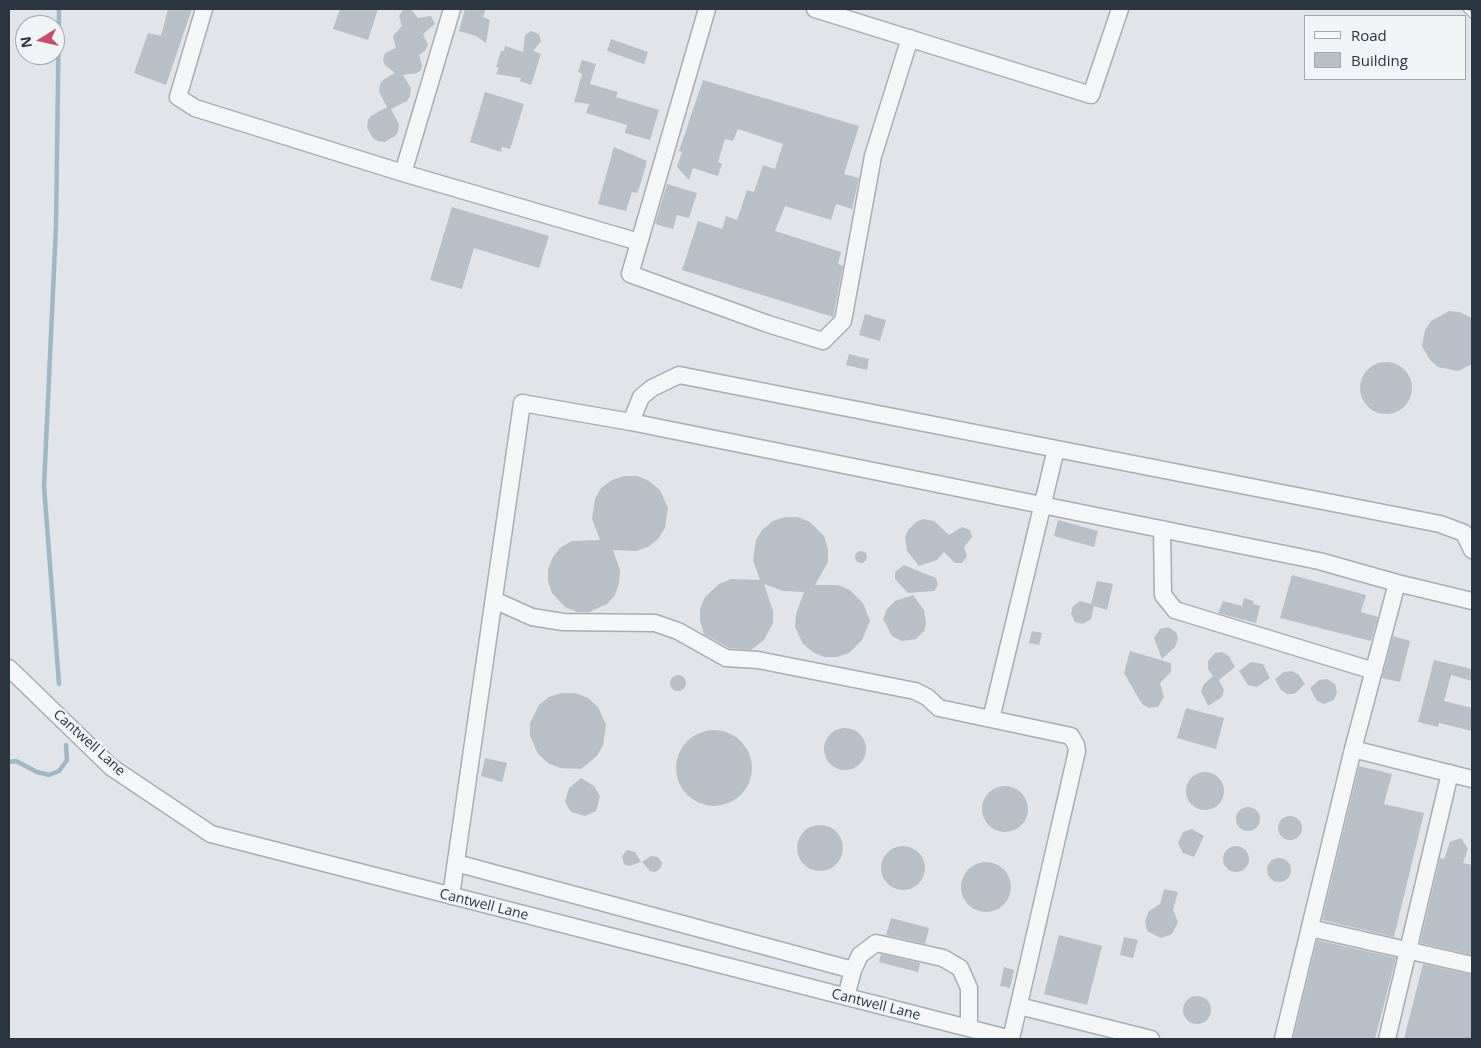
<!DOCTYPE html>
<style>
body{margin:0}
#map{position:relative;width:1481px;height:1048px;overflow:hidden;background:#e1e5e9;font-family:"Open Sans",sans-serif}
canvas{display:block}
.frame{position:absolute;inset:0;border:10px solid #2b3540;pointer-events:none}
.legend{position:absolute;left:1304px;top:15px;width:162px;height:65px;box-sizing:border-box;background:#f1f4f7;border:1px solid #a2a8ae;margin:0;padding:6px 9px;list-style:none;font-size:15px;color:#2b3540}
.legend li{display:flex;align-items:center;gap:10px;height:25px}
.legend b{width:25px;border:1px solid #a2a8ae}
.north{position:absolute;left:15px;top:15px;width:50px;height:50px;box-sizing:border-box;background:#f1f4f7;border:1px solid #a2a8ae;border-radius:50%;rotate:261deg;font-size:14px;font-weight:700;line-height:20px;text-align:center;color:#2b3540}
.north::after{content:'';display:block;margin:auto;width:18px;height:22px;background:#c64f70;clip-path:polygon(50% 0,100% 100%,50% 72%,0 100%)}
</style>
<div id="map">
<canvas width="1481" height="1048"></canvas>
<div class="frame"></div>
<ul class="legend">
<li><b style="height:6px;background:#f4f6f8"></b>Road</li>
<li><b style="height:14px;background:#b9bfc6"></b>Building</li>
</ul>
<div class="north">N</div>
</div>
<script>
const ctx = document.querySelector('canvas').getContext('2d');
ctx.lineJoin = 'round';
const shape = rows => new Path2D(rows.map(r => 'M' + r).join(''));
function trace(path, color, width, dash) { ctx.strokeStyle = color; ctx.lineWidth = width; ctx.lineCap = dash ? 'butt' : 'round'; ctx.setLineDash(dash || []); ctx.stroke(path); }
function paint(path, color) { ctx.fillStyle = color; ctx.fill(path, 'evenodd'); }
function label(font, color, halo, rows, align = 'center') {
  ctx.font = font + ' "Open Sans",sans-serif'; ctx.lineWidth = 4.5; ctx.setLineDash([]); ctx.textBaseline = 'middle'; ctx.strokeStyle = halo; ctx.fillStyle = color; for (const [text, x, y, turn = 0] of rows) {
    ctx.save(); ctx.translate(x, y); ctx.rotate((+turn || 0) * Math.PI / 180); ctx.textAlign = isNaN(turn) ? turn : align; if (halo) ctx.strokeText(text, 0, 0); ctx.fillText(text, 0, 0); ctx.restore();
  }
}
const stream = shape([
 [59,9,56,226,44,486,59,684],
 [9,762,16,761,37,772,49,775,59,771,67,760,66,745]
]);
const building = shape([
 [168,9,192,9,166,85,134,73,148,33,161,36],
 [340,9,378,9,368,40,333,29],
 [404,9,411,9,418,18,431,16,435,24,423,34,428,45,425,51,419,55,422,65,421,70,417,73,403,75,411,88,410,96,407,101,391,109,399,124,398,132,395,136,385,142,378,141,373,138,367,128,368,120,371,116,387,107,379,92,380,84,383,80,395,73,385,65,383,59,385,53,396,48,393,36,402,26,399,16],
 [465,9,486,9,483,17,490,20,486,43,476,36,459,31],
 [531,31,539,34,541,41,533,51,541,54,531,85,520,81,521,78,496,74,499,68,496,67,501,51,504,51,505,46,523,52,525,35],
 [611,39,648,52,644,64,607,51],
 [582,60,596,64,590,84,618,92,616,97,659,110,650,140,625,133,627,125,586,113,589,104,574,102,582,74,578,72],
 [703,80,859,126,844,174,859,178,852,209,836,204,831,220,785,206,775,231,841,252,838,264,843,266,833,317,682,270,698,221,722,229,726,216,737,220,747,190,754,192,763,165,775,169,783,144,738,129,733,141,725,139,718,162,722,164,718,176,693,168,689,180,677,167,682,152,679,151],
 [485,92,524,104,510,149,502,147,501,152,470,142],
 [614,147,647,161,640,186,637,193,632,192,626,211,598,204],
 [667,184,697,193,689,218,677,215,673,229,655,224],
 [452,207,549,236,539,268,474,248,462,289,430,280],
 [1449,311,1459,312,1472,318,1472,364,1458,371,1438,367,1430,360,1422,346,1425,330,1431,321],
 [865,314,886,320,880,341,859,335],
 [849,354,869,359,867,370,846,365],
 '1360 388a26 26 0 1 1 52 0a26 26 0 1 1-52 0Z',
 [624,476,637,476,649,481,660,490,668,508,665,528,658,539,648,547,636,551,613,550,620,570,619,583,615,595,607,604,589,612,577,612,565,607,552,593,548,581,548,569,553,557,561,547,572,541,600,540,592,519,595,499,601,488,612,480],
 [785,517,798,517,810,522,824,536,828,549,828,562,815,585,838,585,850,590,863,603,870,621,862,640,849,653,837,657,824,657,813,652,803,644,795,627,796,614,804,592,783,591,764,584,773,611,773,623,764,640,751,650,729,648,704,634,700,621,700,609,705,597,719,584,731,579,760,580,753,560,756,540,762,530,773,521],
 [923,519,934,521,949,535,962,527,970,530,972,537,964,547,967,556,962,563,955,563,944,552,937,560,919,566,907,551,905,537,908,530,916,522],
 [1058,520,1098,531,1094,547,1054,536],
 '855 557a6 6 0 1 1 12 0a6 6 0 1 1-12 0Z',
 [904,565,936,578,938,585,934,591,908,593,895,579,895,572],
 [1292,575,1366,595,1361,612,1378,617,1371,641,1280,618],
 [1097,581,1113,584,1107,610,1094,606,1091,619,1083,624,1075,622,1071,614,1073,606,1080,601,1091,604],
 [913,595,924,610,926,624,924,631,916,639,902,641,892,636,883,619,887,609,895,601],
 [1244,598,1254,601,1253,604,1260,606,1256,623,1218,613,1223,601,1242,606],
 [1168,627,1176,632,1178,639,1175,647,1162,659,1154,638,1160,629],
 [1032,631,1042,633,1039,645,1029,643],
 [1393,636,1410,641,1400,682,1382,678],
 [1130,651,1171,663,1171,672,1160,683,1164,697,1158,707,1149,708,1142,704,1124,673],
 [1222,652,1229,656,1235,667,1219,680,1224,690,1222,697,1208,706,1201,691,1204,684,1213,676,1208,669,1208,661,1215,653],
 [1434,660,1472,669,1472,681,1451,675,1444,701,1472,708,1472,731,1439,723,1438,727,1418,722],
 [1251,662,1263,664,1270,678,1257,687,1248,685,1239,671],
 [1292,671,1299,675,1305,684,1294,694,1287,694,1281,690,1275,679,1284,672],
 '670 683a8 8 0 1 1 16 0a8 8 0 1 1-16 0Z',
 [1327,679,1335,684,1337,692,1334,700,1324,704,1317,701,1310,688,1319,680],
 [562,693,575,693,588,698,598,707,606,725,603,745,597,756,581,769,560,768,548,763,538,754,530,736,530,723,539,705,549,697],
 [1186,708,1224,718,1216,749,1177,738],
 '824 749a21 21 0 1 1 42 0a21 21 0 1 1-42 0Z',
 '676 768a38 38 0 1 1 76 0a38 38 0 1 1-76 0Z',
 [485,758,507,763,502,782,481,776],
 [1359,766,1392,774,1384,804,1424,813,1394,937,1322,920],
 '1186 791a19 19 0 1 1 38 0a19 19 0 1 1-38 0Z',
 [581,778,594,786,600,796,596,811,585,816,571,812,565,802,569,788],
 '982 809a23 23 0 1 1 46 0a23 23 0 1 1-46 0Z',
 '1236 819a12 12 0 1 1 24 0a12 12 0 1 1-24 0Z',
 '1278 828a12 12 0 1 1 24 0a12 12 0 1 1-24 0Z',
 '797 848a23 23 0 1 1 46 0a23 23 0 1 1-46 0Z',
 [1192,829,1204,836,1194,857,1183,853,1178,843,1183,832],
 [1461,838,1468,849,1463,863,1472,865,1472,955,1420,943,1440,858,1444,859,1450,842],
 '1223 859a13 13 0 1 1 26 0a13 13 0 1 1-26 0Z',
 '881 868a22 22 0 1 1 44 0a22 22 0 1 1-44 0Z',
 [627,850,635,852,641,862,629,866,624,864,622,856],
 [651,856,658,857,662,863,660,869,655,872,650,871,642,862],
 '1267 870a12 12 0 1 1 24 0a12 12 0 1 1-24 0Z',
 '961 887a25 25 0 1 1 50 0a25 25 0 1 1-50 0Z',
 [1164,889,1178,892,1173,910,1178,922,1172,934,1161,938,1147,931,1145,921,1149,911,1160,904],
 [891,918,929,928,925,944,886,935],
 [1059,935,1102,946,1087,1005,1044,994],
 [1124,937,1138,940,1133,958,1120,955],
 [1317,940,1396,958,1375,1039,1293,1039],
 [881,954,920,963,918,972,879,962],
 [1423,964,1472,975,1472,1039,1404,1039],
 [1004,967,1014,970,1010,988,1000,986],
 '1183 1010a14 14 0 1 1 28 0a14 14 0 1 1-28 0Z'
]);
const minor = shape([
 [204,9,178,97,195,108,403,173,452,9],
 [707,9,630,274,768,324,823,341,843,321,873,156,910,38],
 [815,9,1091,95,1120,9],
 [403,173,639,242],
 [631,422,1319,561,1397,583,1353,749,1472,779],
 [1162,529,1163,595,1175,610,1374,671],
 [1397,583,1472,601],
 [9,668,111,767,211,834,1011,1039,1077,751,1076,745,1071,736,939,708,927,697,915,691,758,660,726,658,678,631,655,623,563,622,532,617,494,600],
 [991,719,1056,449],
 [456,863,853,970,846,997],
 [451,896,522,403,631,422,641,397,652,388,679,375,1440,524,1464,533,1472,550],
 [1310,928,1472,965],
 [853,970,860,955,876,943,943,958,960,968,969,988,969,1028],
 [1019,1006,1151,1039],
 [1283,1039,1353,749],
 [1387,1039,1450,773]
]);
const rail = shape([
 [1465,9,1472,16]
]);
const streetNames = [
 ["Cantwell Lane",89,743,42],
 ["Cantwell Lane",484,905,14],
 ["Cantwell Lane",876,1005,14]
];
trace(stream, '#9fb7c7', 4.5);
paint(building, '#b9bfc6');
trace(minor, '#a7adb3', 19);
trace(minor, '#f4f6f8', 16);
trace(rail, '#7c8792', 5.5);
trace(rail, '#f1f4f7', 4, [11]);
label('14px', '#2b3540', '#f1f4f7', streetNames);
</script>
